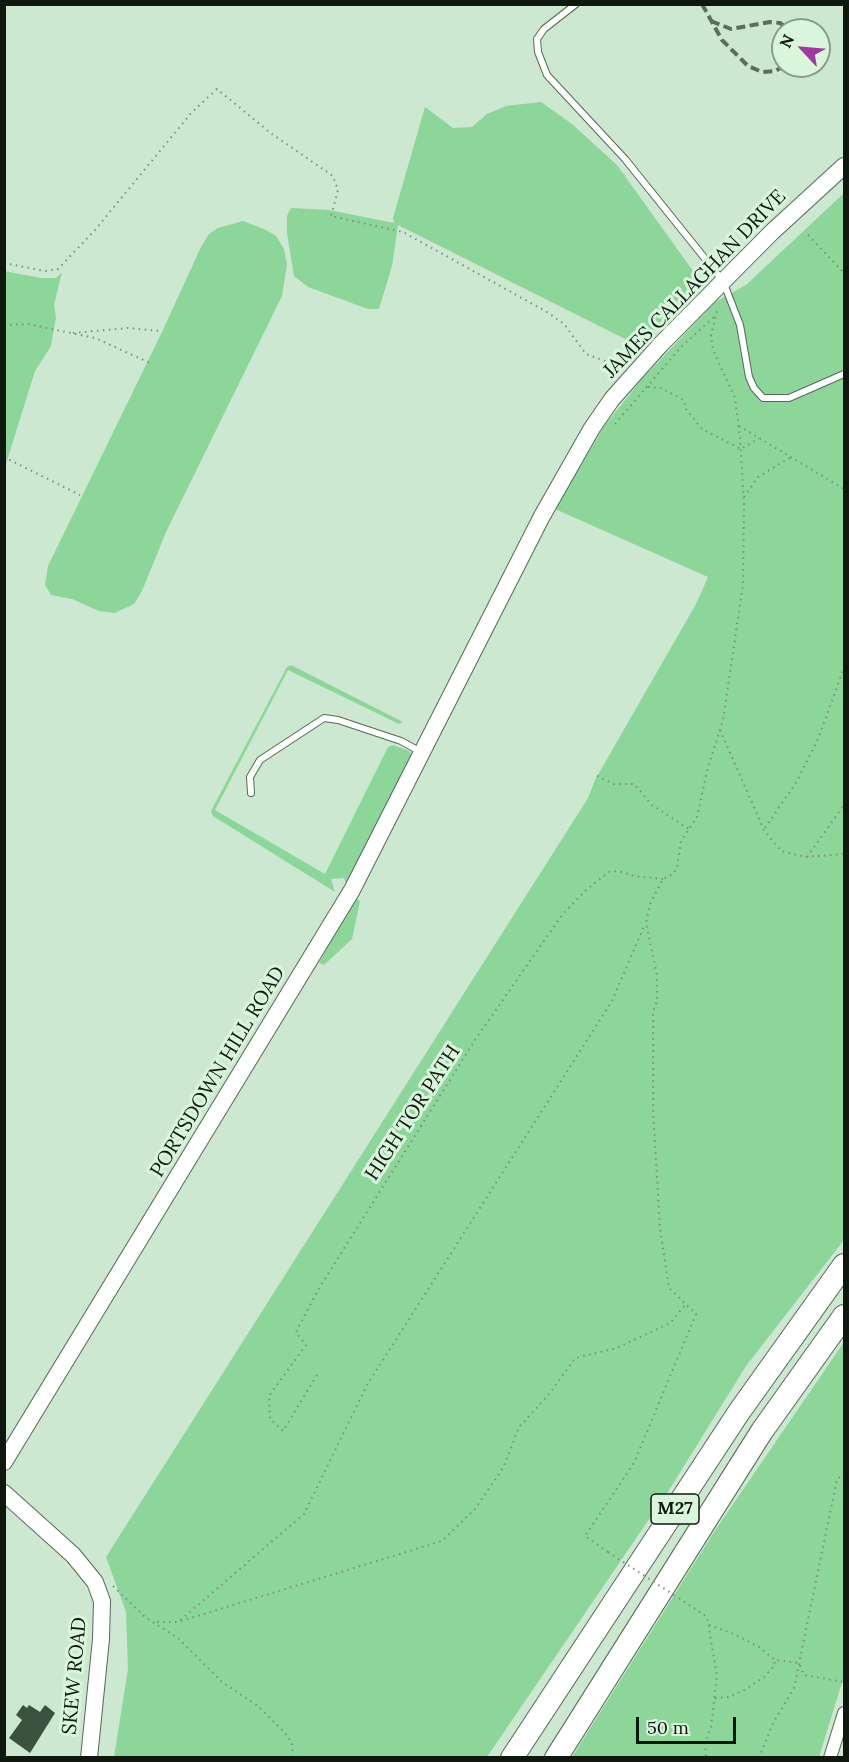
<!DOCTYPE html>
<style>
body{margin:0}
#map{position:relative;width:849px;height:1762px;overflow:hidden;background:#cce8d0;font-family:Lora,serif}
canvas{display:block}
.frame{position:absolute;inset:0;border:6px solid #0e180f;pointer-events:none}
.north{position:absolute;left:771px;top:18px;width:60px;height:60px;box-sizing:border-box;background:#d9f6dd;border:2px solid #889d8b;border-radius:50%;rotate:296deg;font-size:16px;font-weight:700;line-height:24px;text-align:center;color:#0e180f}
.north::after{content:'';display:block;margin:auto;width:21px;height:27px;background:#a0399d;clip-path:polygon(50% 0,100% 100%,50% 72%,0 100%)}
.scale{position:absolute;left:636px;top:1717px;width:100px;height:27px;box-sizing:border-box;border:3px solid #0e180f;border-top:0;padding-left:8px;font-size:18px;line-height:21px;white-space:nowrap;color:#0e180f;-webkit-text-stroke:4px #d9f6dd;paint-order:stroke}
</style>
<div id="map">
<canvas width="849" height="1762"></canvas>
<div class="frame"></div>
<div class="north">N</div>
<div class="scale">50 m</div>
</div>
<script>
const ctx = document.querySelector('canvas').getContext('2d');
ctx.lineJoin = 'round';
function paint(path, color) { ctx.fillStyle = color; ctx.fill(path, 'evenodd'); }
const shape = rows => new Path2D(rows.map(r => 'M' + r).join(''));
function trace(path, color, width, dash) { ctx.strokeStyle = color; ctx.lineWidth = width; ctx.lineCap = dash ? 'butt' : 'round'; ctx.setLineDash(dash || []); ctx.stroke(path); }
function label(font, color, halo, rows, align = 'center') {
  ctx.font = font + ' Lora,serif'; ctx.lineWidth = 6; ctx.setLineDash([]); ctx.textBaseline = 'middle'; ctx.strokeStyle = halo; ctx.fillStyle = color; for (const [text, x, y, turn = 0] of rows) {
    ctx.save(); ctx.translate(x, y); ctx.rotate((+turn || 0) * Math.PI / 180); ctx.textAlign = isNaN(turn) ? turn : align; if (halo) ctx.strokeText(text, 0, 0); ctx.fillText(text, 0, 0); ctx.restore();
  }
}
const green = shape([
 [541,102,572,124,617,165,698,278,696,284,639,346,398,225,392,266,379,309,368,309,308,287,294,276,287,233,287,216,291,208,329,210,394,223,393,218,425,107,453,128,472,127,487,114,506,106],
 [844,193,844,1240,746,1366,671,1487,487,1757,114,1757,128,1669,126,1612,106,1557,588,798,595,780,696,604,708,577,555,509,605,425,642,379,715,302,746,285],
 [243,221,266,230,276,236,284,249,287,264,282,296,166,532,142,591,134,604,115,613,99,611,72,599,51,595,45,585,48,566,162,332,201,247,209,234,218,228],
 [4,271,41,278,56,278,62,272,54,305,56,318,51,346,35,371,5,467],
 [291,665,403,722,399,724,288,670,215,810,325,874,388,747,393,745,409,751,413,755,347,886,344,878,331,879,335,892,213,816,211,811,287,667],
 [355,898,360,901,352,939,324,965,319,963],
 [844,1342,844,1676,819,1757,572,1757,714,1532]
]);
const building = shape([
 [23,1705,27,1708,29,1705,40,1712,45,1705,55,1713,30,1753,9,1738,22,1720,16,1715]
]);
const path = shape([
 [808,235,844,273],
 [4,263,45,271,58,269,95,230,192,112,217,89,272,134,333,176,338,190,331,216,403,232,547,312,564,324,586,354,610,363,611,378],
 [4,325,28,324,95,338,150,363],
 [73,333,128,328,160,331],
 [648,387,661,388,684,400,686,409,702,429,741,449,759,438],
 [615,424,681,347,715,316],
 [739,426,844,489],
 [4,457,80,495],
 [744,497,758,477,791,457],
 [720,730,764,830,781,851,805,857,844,854],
 [597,776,614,784,634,784,652,805,689,829],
 [765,828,797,781,818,739,844,668],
 [807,857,844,805],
 [317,1375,283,1431,270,1419,269,1396,306,1345,296,1332,318,1290,475,1040,562,915,586,890,609,872,618,871,634,876,663,879],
 [608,1552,585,1536,634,1463,696,1314,669,1288,660,1228,653,1110,653,1012,657,1001,657,975,646,923,650,904,663,879,673,874,677,868,681,841,697,817,707,771,723,720,743,584,744,504,740,438,735,398,713,350,711,336,718,307],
 [113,1586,145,1617,179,1639,222,1682,258,1706,285,1733,292,1743,293,1758],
 [679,1598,707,1617,717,1676,711,1728,705,1741,706,1758],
 [181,1621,442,1541,475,1509,503,1468,519,1427,550,1393,575,1358,617,1348,670,1323,686,1304],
 [157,1622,178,1622,304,1514,367,1385,612,1001,645,924],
 [709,1625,734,1634,759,1647,775,1660,799,1663,804,1675,844,1682],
 [715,1698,729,1697,746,1689,764,1677,774,1666,775,1660],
 [759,1758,773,1723,794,1688,837,1479,844,1475]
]);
const lane = shape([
 [576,4,544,29,537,39,538,52,547,75,625,159,723,281,740,325,749,377,754,388,763,398,789,398,844,374],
 [251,793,250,777,260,760,324,718,338,720,401,741,421,752]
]);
const street = shape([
 [830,1758,844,1713]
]);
const secondary = shape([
 [4,1462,352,890,542,516,592,428,612,399,661,344,772,232,844,166],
 [4,1493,73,1555,95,1582,102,1601,101,1639,89,1758]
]);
const highway = shape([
 [512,1758,739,1412,844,1265],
 [556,1758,762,1431,844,1316]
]);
const rail = shape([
 [702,4,722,40,748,66,762,72,775,71,784,66],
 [711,21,731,29,770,22,780,23,790,30]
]);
const pathBridge = shape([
 [608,1552,677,1597]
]);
const shields = [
 [675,1509,48]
];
const shieldNames = [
 ["M27",675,1509]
];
const streetNames = [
 ["JAMES CALLAGHAN DRIVE",695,284,-46],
 ["PORTSDOWN HILL ROAD",218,1072,-59],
 ["HIGH TOR PATH",413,1113,-57],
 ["SKEW ROAD",75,1676,-85]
];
paint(green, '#8cd699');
paint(building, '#3a523e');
trace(lane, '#526b56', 8);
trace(street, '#526b56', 14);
trace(secondary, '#526b56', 18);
trace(highway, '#526b56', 24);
trace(path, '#7c907e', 2, [1.5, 4.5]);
trace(lane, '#fff', 6);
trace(street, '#fff', 12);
trace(secondary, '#fff', 16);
trace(highway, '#fff', 22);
trace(rail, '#5c6d5e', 4, [9, 4.5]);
trace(pathBridge, '#7c907e', 2, [1.5, 4.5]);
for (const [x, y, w] of shields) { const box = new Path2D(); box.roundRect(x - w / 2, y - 15, w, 30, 4.5); ctx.fillStyle = '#d9f6dd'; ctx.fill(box); trace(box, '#0e180f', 1.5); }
label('bold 18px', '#0e180f', null, shieldNames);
label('20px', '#0e180f', '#d9f6dd', streetNames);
</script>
